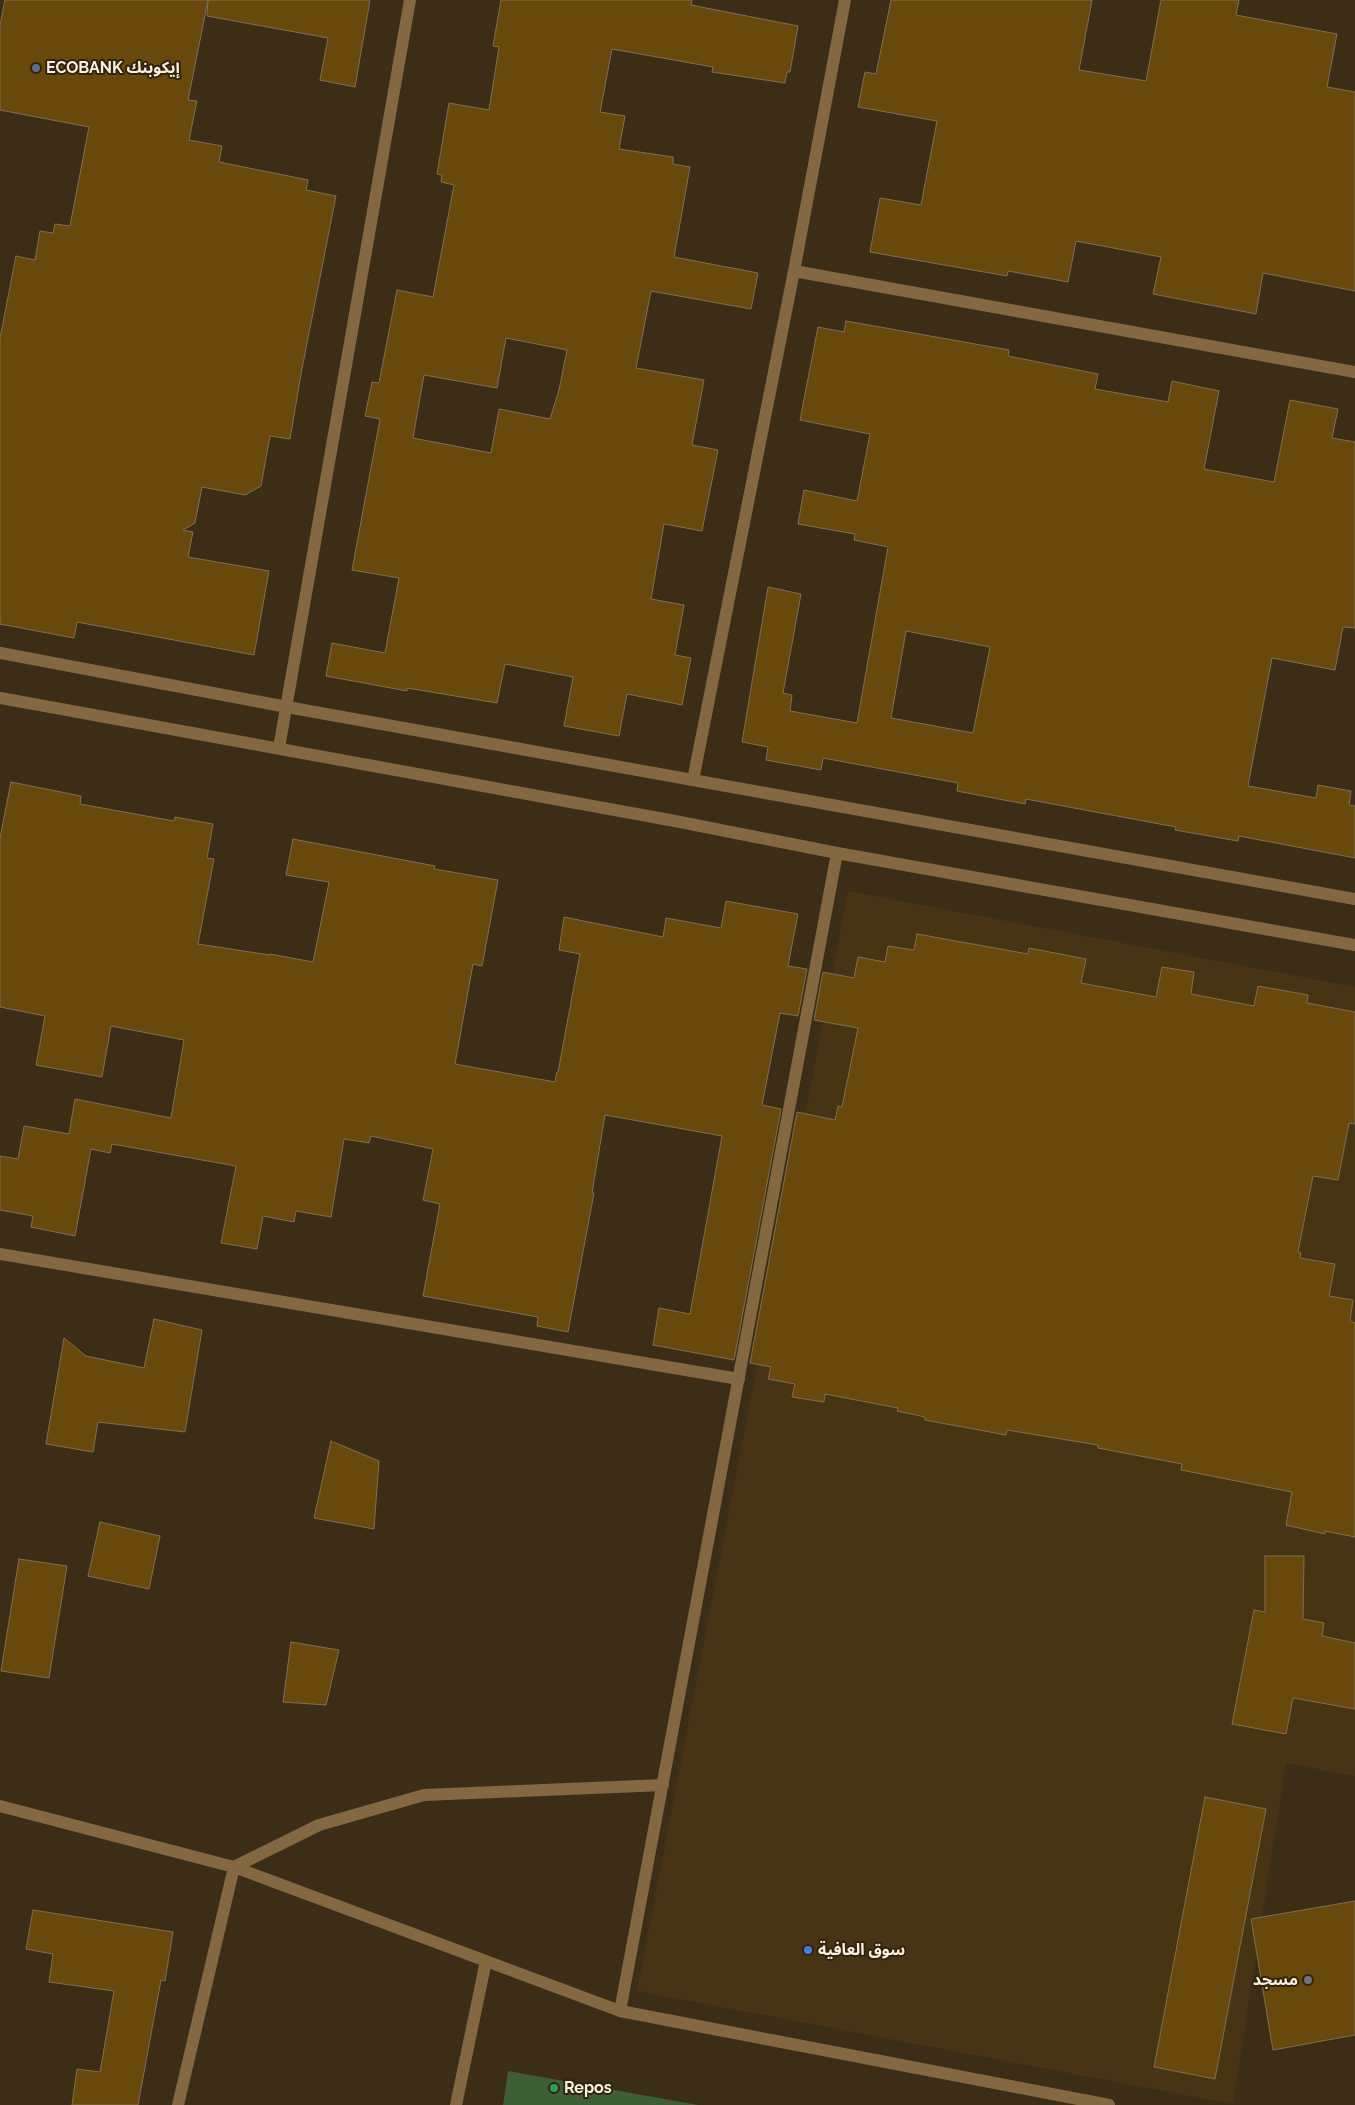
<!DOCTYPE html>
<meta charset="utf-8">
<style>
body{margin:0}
canvas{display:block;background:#3c2d16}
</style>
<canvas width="1355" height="2105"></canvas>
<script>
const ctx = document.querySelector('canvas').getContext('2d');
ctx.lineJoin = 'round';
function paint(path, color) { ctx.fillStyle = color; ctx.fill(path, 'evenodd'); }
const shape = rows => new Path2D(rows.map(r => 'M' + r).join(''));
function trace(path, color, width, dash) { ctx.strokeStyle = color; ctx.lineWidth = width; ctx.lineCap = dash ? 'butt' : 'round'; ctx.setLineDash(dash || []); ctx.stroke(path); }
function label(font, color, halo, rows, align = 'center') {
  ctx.font = font + ' Raleway,"Noto Sans Arabic",sans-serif'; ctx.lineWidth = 4; ctx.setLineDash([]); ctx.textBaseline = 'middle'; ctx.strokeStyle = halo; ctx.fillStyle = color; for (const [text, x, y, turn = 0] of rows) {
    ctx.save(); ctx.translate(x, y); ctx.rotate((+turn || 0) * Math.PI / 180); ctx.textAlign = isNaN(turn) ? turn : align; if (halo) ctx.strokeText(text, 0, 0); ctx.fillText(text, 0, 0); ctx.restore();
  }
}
const built = shape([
 [848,891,1355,987,1355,1776,1286,1763,1233,2104,637,1991]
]);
const green = shape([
 [508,2071,698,2105,503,2105]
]);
const building = shape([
 [5,0,208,0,188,100,197,101,189,140,222,146,219,162,308,180,306,190,336,196,301,374,290,439,270,436,261,486,245,495,202,487,195,523,183,530,193,532,188,557,269,571,254,655,77,622,74,638,0,624,0,338,16,256,35,260,40,231,53,233,55,224,70,226,89,127,0,110,0,25,5,0],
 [208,0,370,0,355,87,320,80,328,38,207,16,208,0],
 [501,0,692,0,691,5,798,26,790,72,787,72,785,83,712,72,713,67,612,49,600,112,625,116,619,149,673,157,673,164,690,167,674,257,758,273,751,309,651,291,636,368,704,380,692,445,718,450,702,531,664,524,651,599,684,605,675,655,691,658,682,705,627,694,619,736,564,726,573,677,505,664,497,703,407,688,407,691,326,676,332,643,385,653,399,578,352,570,380,419,365,416,372,382,379,383,397,290,433,297,454,185,441,182,442,175,437,174,449,103,489,110,499,47,493,46,501,0],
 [506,338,567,350,559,390,550,419,499,409,491,453,413,438,424,375,497,388,506,338],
 [891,0,1092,0,1079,70,1146,81,1161,0,1239,0,1236,15,1337,34,1327,87,1355,92,1355,291,1263,273,1256,314,1153,294,1161,257,1076,241,1068,282,1008,271,1007,276,870,252,880,198,921,205,937,121,858,107,865,72,876,74,891,0],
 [846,321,1009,350,1008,356,1098,374,1095,389,1168,402,1172,381,1219,391,1204,469,1274,482,1290,400,1338,409,1332,438,1355,442,1355,628,1343,627,1335,670,1272,658,1248,786,1316,798,1318,785,1351,791,1349,805,1355,806,1355,858,1239,836,1238,841,1175,830,1176,827,1026,799,1025,804,957,791,958,783,823,758,821,770,766,760,768,747,742,742,768,587,801,594,783,693,792,695,790,711,857,723,888,547,854,540,855,534,798,524,804,490,857,501,870,434,800,420,818,327,844,332,846,321],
 [906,631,990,647,973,733,891,718,906,631],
 [11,782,81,796,80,804,174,821,175,817,213,824,207,858,214,859,198,944,270,955,270,954,313,962,329,882,286,875,293,839,435,866,434,869,498,880,482,966,473,964,455,1064,555,1082,557,1072,558,1072,580,954,559,950,564,917,663,937,666,918,721,928,726,901,798,914,788,966,807,969,798,1016,780,1013,762,1105,781,1109,734,1360,653,1345,659,1308,690,1314,722,1136,605,1115,592,1193,594,1193,568,1332,537,1326,538,1317,423,1296,440,1204,423,1200,433,1149,371,1136,369,1143,344,1139,331,1217,296,1211,294,1222,263,1216,257,1249,221,1243,236,1166,112,1144,110,1153,91,1149,75,1236,31,1227,33,1216,0,1210,0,1156,18,1159,24,1126,69,1134,75,1099,171,1118,184,1040,111,1026,102,1077,36,1065,45,1016,0,1007,0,838,11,782],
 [917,934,1028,954,1029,948,1086,959,1081,983,1156,997,1162,967,1194,972,1191,994,1254,1006,1258,986,1308,995,1307,1003,1355,1012,1355,1124,1349,1123,1338,1180,1313,1176,1298,1252,1301,1253,1300,1258,1335,1264,1329,1296,1353,1300,1350,1321,1355,1323,1355,1537,1325,1531,1325,1534,1286,1525,1292,1492,1181,1470,1182,1464,1098,1448,1098,1445,1007,1430,1006,1435,925,1420,925,1417,897,1411,898,1408,825,1394,824,1402,792,1397,795,1384,768,1379,771,1367,750,1363,797,1112,835,1120,838,1106,842,1107,858,1028,814,1020,823,972,854,978,858,957,885,962,888,946,914,950,917,934],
 [154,1319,202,1330,185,1432,98,1422,93,1452,46,1444,64,1338,86,1356,144,1368,154,1319],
 [331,1441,379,1461,374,1529,314,1518,331,1441],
 [100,1522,160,1536,149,1589,88,1576,100,1522],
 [1265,1556,1304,1556,1303,1619,1324,1623,1322,1636,1355,1643,1355,1709,1293,1698,1286,1734,1232,1724,1254,1610,1265,1612,1265,1556],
 [19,1559,67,1566,49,1678,1,1671,19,1559],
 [291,1642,339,1650,326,1705,283,1702,291,1642],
 [1205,1797,1266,1809,1215,2079,1154,2067,1205,1797],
 [1355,1901,1355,2035,1273,2050,1251,1919,1355,1901],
 [33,1910,173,1932,165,1981,161,1980,138,2105,72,2105,77,2069,100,2072,114,1991,49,1982,53,1954,26,1949,33,1910]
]);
const minor = shape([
 [794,271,1355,372],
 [0,653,287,707,1355,899],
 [0,698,675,821,837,853,1355,945],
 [279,748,410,0],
 [693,780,794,271,845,0],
 [0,1254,739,1379],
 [0,1806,234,1867,620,2011,1109,2105],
 [620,2011,837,853],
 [178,2105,234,1867,319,1825,424,1795,663,1785],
 [456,2105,486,1961]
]);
const markers = [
 [36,68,5,"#5c6f8a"],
 [808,1950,5,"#3f7fe0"],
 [1308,1980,5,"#6b7280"],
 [554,2088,5,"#2e9e5b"]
];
const poiNames = [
 ["ECOBANK إيكوبنك",46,68],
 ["سوق العافية",818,1950],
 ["مسجد",1298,1980,"right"],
 ["Repos",564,2088]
];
paint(built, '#463415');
paint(green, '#3e5f35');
paint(building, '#69490b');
trace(building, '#7f6e55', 1);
trace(minor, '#846841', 12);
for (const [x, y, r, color] of markers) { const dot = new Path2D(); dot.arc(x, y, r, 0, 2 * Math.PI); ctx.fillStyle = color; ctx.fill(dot); trace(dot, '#31230c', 2); }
label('bold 16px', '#f8efe1', '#31230c', poiNames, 'left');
</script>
